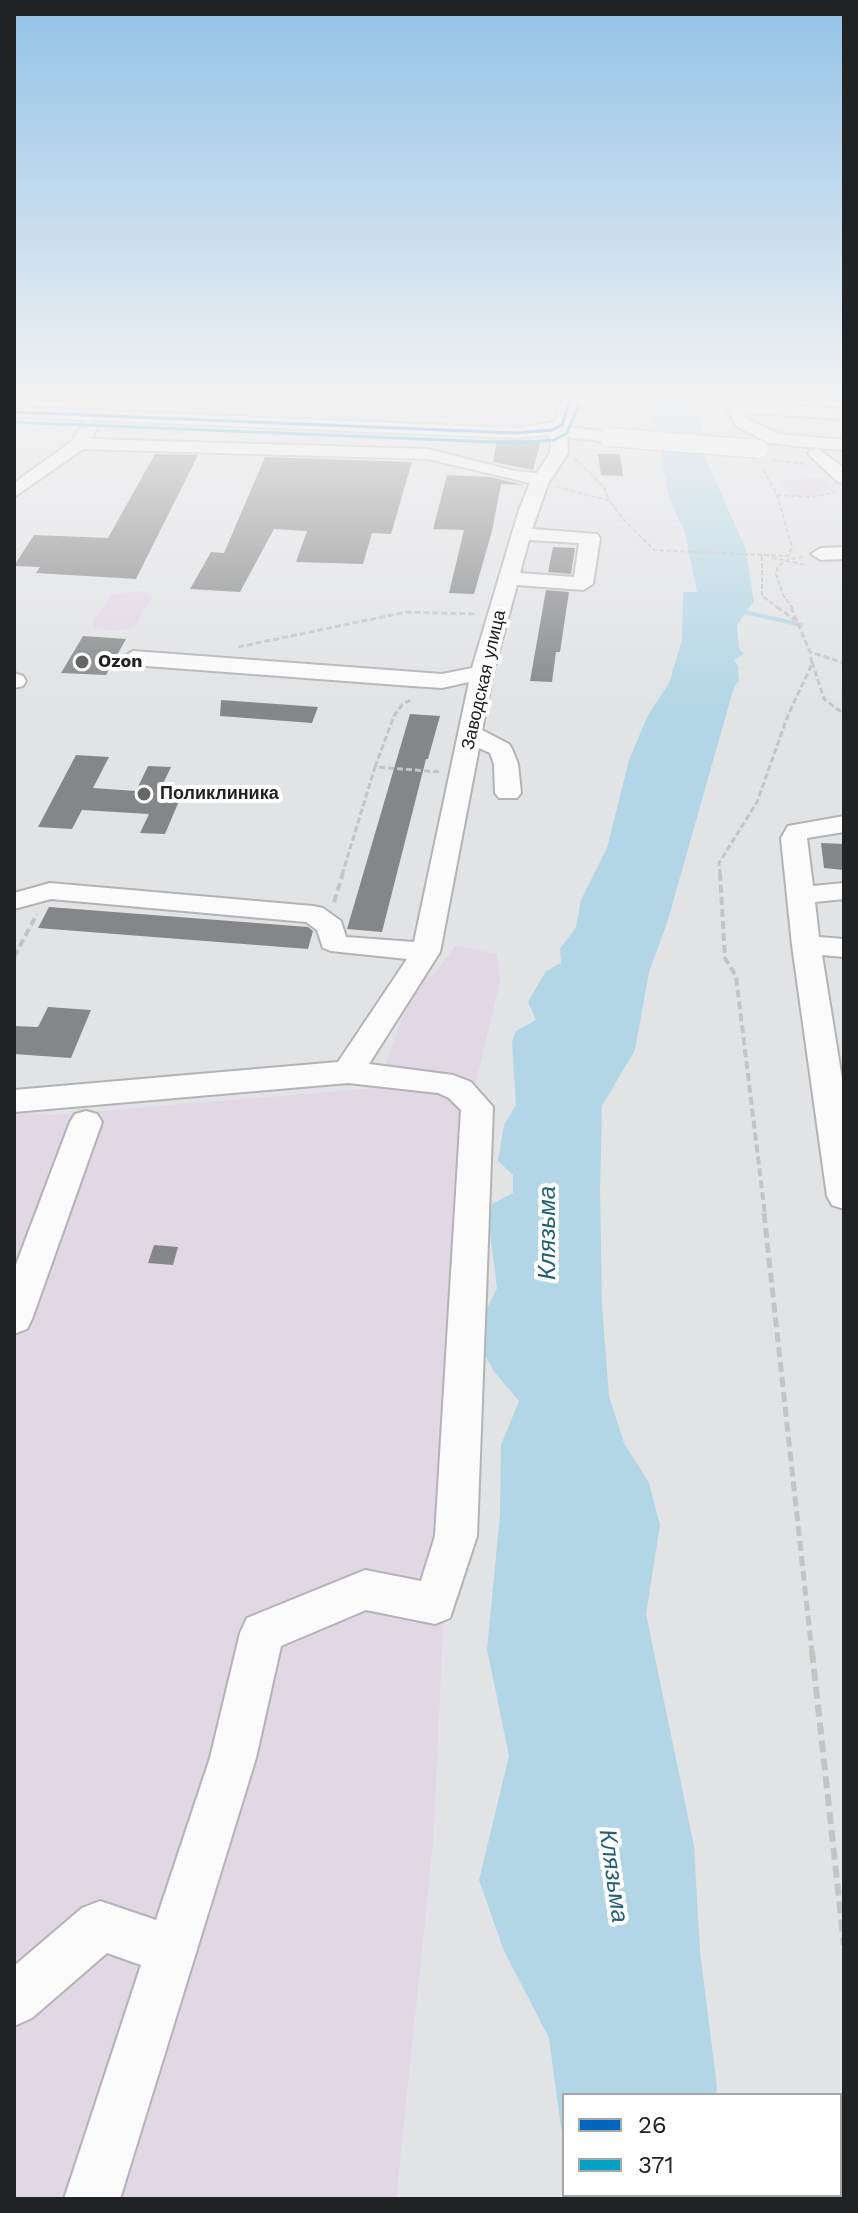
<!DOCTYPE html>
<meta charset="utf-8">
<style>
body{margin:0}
#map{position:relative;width:858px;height:2213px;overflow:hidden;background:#e2e3e5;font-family:"Work Sans",sans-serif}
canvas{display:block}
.frame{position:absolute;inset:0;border:16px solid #212223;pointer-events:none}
.legend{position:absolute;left:562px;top:2093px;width:280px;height:104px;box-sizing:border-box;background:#fff;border:2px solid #a6a7a7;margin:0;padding:10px 14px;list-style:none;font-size:24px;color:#212223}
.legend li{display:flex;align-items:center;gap:16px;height:40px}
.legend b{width:40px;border:2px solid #a6a7a7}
</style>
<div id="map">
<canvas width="858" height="2213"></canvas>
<div class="frame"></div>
<ul class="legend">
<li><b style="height:10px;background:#0065bd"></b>26</li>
<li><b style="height:10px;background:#02a2c5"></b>371</li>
</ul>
</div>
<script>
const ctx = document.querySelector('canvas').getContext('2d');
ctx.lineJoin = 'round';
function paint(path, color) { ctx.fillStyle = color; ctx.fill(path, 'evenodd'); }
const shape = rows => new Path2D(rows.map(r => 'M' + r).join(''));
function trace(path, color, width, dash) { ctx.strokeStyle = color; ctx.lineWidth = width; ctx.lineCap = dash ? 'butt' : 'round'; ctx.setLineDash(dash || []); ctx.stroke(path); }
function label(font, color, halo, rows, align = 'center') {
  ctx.font = font + ' "Work Sans",sans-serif'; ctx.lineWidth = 8; ctx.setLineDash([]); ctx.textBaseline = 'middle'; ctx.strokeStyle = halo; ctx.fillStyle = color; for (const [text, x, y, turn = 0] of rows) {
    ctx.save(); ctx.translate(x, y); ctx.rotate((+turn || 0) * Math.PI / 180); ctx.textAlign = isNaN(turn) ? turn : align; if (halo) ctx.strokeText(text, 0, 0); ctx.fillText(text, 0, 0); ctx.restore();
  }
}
const green = shape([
 [100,401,554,401,546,418,522,425,86,408],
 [823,477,836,489,810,496,794,496,779,480],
 [139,591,147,593,152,599,134,627,112,631,93,627,93,621,111,595],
 [455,946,497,954,500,981,467,1121,433,1844,396,2199,14,2199,14,1113,53,1115,378,1088,416,977,433,976]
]);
const forest = shape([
 [123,401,541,401,536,409,493,419,193,408]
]);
const water = shape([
 [646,401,692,401,698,411,704,435,700,446,745,547,754,601,737,625,739,649,744,654,734,660,738,666,739,681,734,687,667,923,649,972,635,1050,602,1106,600,1189,602,1305,609,1396,624,1443,649,1483,660,1525,646,1614,694,1846,700,1952,717,2086,716,2095,564,2095,564,2150,549,2038,504,1951,479,1880,509,1756,487,1649,500,1515,501,1445,519,1401,495,1373,481,1349,478,1327,497,1288,489,1225,492,1204,513,1193,513,1175,498,1161,504,1125,516,1105,512,1042,516,1031,536,1020,528,1002,546,971,561,963,560,949,576,927,581,900,607,848,629,760,648,715,669,683,682,640,683,592,697,592,685,533,670,501,661,458,663,443]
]);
const stream = shape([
 [740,611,802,625]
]);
const building = shape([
 [497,440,541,440,533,470,493,462],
 [155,454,198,455,136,579,36,573,40,567,14,566,34,535,108,538],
 [598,454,620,454,623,476,601,475],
 [265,457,412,462,391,534,372,533,363,564,296,562,307,531,274,529,240,592,190,589,211,552,224,553],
 [447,475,490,477,524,485,501,484,492,531,474,594,449,593,464,530,433,529],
 [553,547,575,548,571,574,548,572],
 [546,590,569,592,560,652,556,652,552,682,530,681],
 [83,636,126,639,106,675,61,673],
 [221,700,318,707,312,723,220,716],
 [410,714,440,716,428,759,426,759,382,932,347,929],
 [76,755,109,757,93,788,136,791,148,766,171,767,159,792,182,794,165,834,140,833,149,814,82,810,72,829,38,827],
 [821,843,844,844,844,870,824,868],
 [49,907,308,927,313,931,308,949,38,928],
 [48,1007,91,1010,71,1058,14,1054,14,1026,38,1027],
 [154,1245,178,1247,173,1265,148,1263]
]);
const pathFar4 = shape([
 [486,401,510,417],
 [384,412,386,401],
 [574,458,603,486,610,501],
 [772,460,803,464],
 [557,487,610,501,622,518,654,550,788,556,792,547,777,495,762,467],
 [777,495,811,497,835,492],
 [762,556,762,596,780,609],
 [772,558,807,565],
 [793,609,783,595,776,574,778,566,789,559,803,557]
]);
const pathFar3 = shape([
 [777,607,795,620],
 [791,607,810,652,844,663],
 [238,647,406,612,477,614],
 [812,662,824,699,844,714],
 [375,767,394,716,402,705,413,698],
 [342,875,375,767,441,772],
 [720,875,719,863,757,802,788,715,812,664,810,652]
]);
const pathFar2 = shape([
 [720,873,725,958,736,976,765,1215],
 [334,902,343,873],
 [14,957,37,914]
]);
const pathFar1 = shape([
 [764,1213,812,1653]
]);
const path = shape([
 [812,1651,844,1945]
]);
const minor = shape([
 [562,401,578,401,569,427,609,432,618,437,609,442,567,437,568,453,548,484,532,529,597,534,600,538,593,584,583,590,517,585,493,673,482,730,509,744,512,749,518,764,521,793,517,798,499,798,495,793,494,764,490,753,479,748,440,952,369,1064,453,1075,471,1082,493,1107,477,1536,450,1618,435,1624,366,1610,281,1646,256,1758,120,2199,64,2199,141,1965,107,1953,32,2018,14,2026,14,1966,82,1908,100,1901,156,1920,210,1758,240,1633,247,1618,365,1570,421,1581,435,1536,461,1110,449,1098,438,1093,348,1083,14,1112,14,1090,338,1062,407,959,331,951,323,948,317,930,306,922,51,899,14,909,14,893,50,883,313,906,323,908,341,921,346,937,414,942,469,682,442,688,412,686,133,665,122,658,133,651,442,674,472,668,519,510,530,483,428,459,83,449,14,497,14,483,72,441,84,422,90,421,98,426,91,439,428,449,514,471,537,473,550,453,551,440,548,435,516,438,14,417,14,407,516,428,555,422,562,401],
 [529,540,579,543,574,577,520,573,529,540],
 [722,401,844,409,844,419,745,413,748,419,779,434,844,440,844,450,817,448,844,468,844,483,838,482,811,457,808,453,817,448,769,443,736,426,722,401],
 [844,547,844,559,821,560,811,554,821,548,844,547],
 [14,673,23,676,26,681,23,686,14,688,14,673],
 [844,816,844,832,807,838,813,886,844,883,844,899,815,902,819,937,844,939,844,957,822,955,844,1091,844,1209,832,1205,827,1196,792,945,781,838,788,826,844,816],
 [86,1111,97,1114,102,1122,32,1319,27,1329,14,1334,14,1270,70,1122,75,1114,86,1111]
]);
const minorBridge = shape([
 [609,437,759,449]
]);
const bus1 = shape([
 [14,412,516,433,552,430,562,425,570,401]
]);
const bus2 = shape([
 [14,422,517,443,554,440,567,433,579,404]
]);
const markers = [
 [82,662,8,"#656667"],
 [144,794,8,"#656667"]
];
const farPoinames = [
 ["Ozon",98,662],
 ["Поликлиника",160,794]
];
const farStreetnames = [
 ["Заводская улица",484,680,-77]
];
const waterNames = [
 ["Клязьма",548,1233,-90],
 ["Клязьма",613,1876,82]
];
paint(green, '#e1d7e5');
paint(forest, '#d0c0d6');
paint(water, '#b2d6e5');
trace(stream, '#b2d6e5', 4);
paint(building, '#858687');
trace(minor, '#b3b3b5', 4);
trace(pathFar4, '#c3c4c4', 2, [5, 2]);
trace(pathFar3, '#c3c4c4', 3, [6, 3]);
trace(pathFar2, '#c3c4c4', 4, [8, 4]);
trace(pathFar1, '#c3c4c4', 5, [10, 5]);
trace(path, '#c3c4c4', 6, [12, 6]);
paint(minor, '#fbfbfb');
trace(minorBridge, '#b3b3b5', 20, []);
trace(minorBridge, '#fbfbfb', 18);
trace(bus1, '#0065bd', 3);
trace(bus2, '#02a2c5', 3);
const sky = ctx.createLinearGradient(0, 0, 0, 710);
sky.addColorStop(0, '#92c2e7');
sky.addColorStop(0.56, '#f2f2f3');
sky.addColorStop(1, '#f2f2f300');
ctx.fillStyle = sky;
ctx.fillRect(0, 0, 858, 710);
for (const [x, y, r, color] of markers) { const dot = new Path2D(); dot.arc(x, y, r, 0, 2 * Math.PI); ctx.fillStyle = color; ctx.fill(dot); trace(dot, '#fff', 3); }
label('bold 18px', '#212223', '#fff', farPoinames, 'left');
label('18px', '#212223', '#fff', farStreetnames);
label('italic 24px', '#205f75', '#fff', waterNames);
</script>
